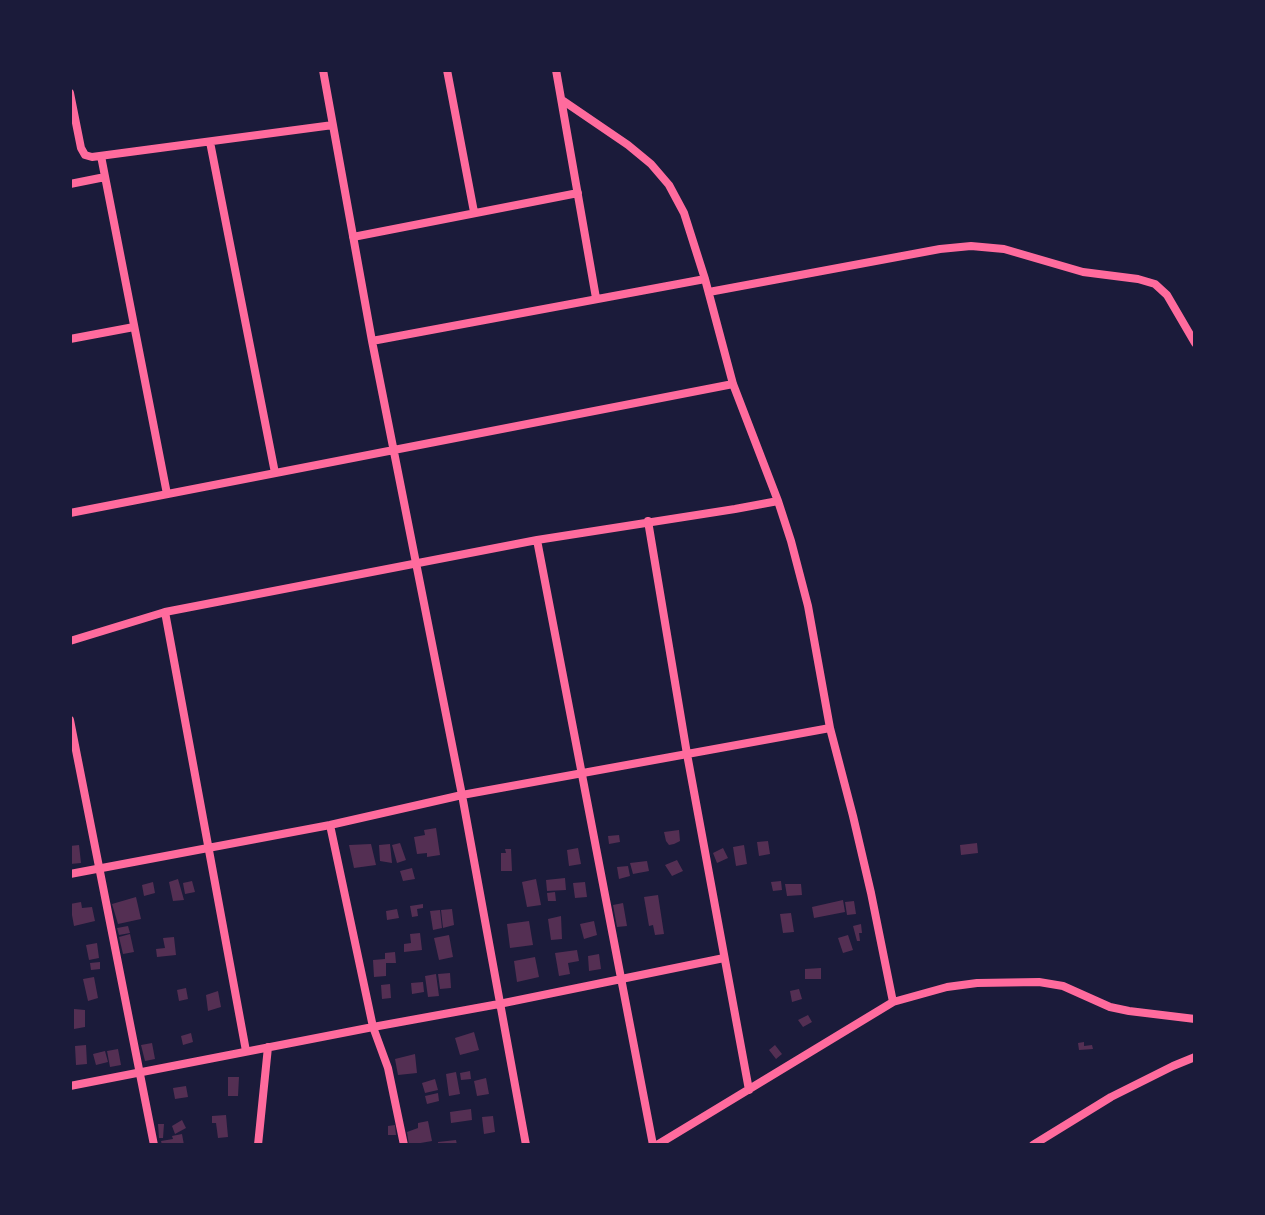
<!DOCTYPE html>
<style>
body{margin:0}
#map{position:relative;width:1265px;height:1215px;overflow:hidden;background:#1b1b3a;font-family:Poppins,sans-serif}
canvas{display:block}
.frame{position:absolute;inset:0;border:72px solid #1b1b3a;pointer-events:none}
</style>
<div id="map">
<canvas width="1265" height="1215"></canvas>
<div class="frame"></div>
</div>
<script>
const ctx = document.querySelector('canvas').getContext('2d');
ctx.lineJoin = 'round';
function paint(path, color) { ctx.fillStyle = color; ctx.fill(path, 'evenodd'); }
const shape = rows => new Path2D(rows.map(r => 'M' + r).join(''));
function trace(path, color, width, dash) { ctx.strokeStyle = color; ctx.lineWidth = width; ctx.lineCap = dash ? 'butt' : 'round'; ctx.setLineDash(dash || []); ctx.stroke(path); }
const building = shape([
 [436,828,440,855,427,857,427,853,417,854,414,837,425,835,424,830],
 [679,830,680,841,674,844,669,845,666,841,664,832],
 [619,835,620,842,609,844,608,836],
 [768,841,770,854,759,856,757,842],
 [400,843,406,860,397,863,392,845],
 [977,843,978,853,961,855,960,845],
 [371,844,376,865,354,868,349,845],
 [390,844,392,863,380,861,379,845],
 [79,845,81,863,70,864,70,846],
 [744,845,747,864,736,866,733,847],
 [578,848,581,864,569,866,567,850],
 [723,848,728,858,717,863,713,853],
 [505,849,511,849,512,871,501,871,501,853,506,853],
 [677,860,683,871,672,876,665,865],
 [647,861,649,871,633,874,630,863],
 [628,866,630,876,619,879,617,867],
 [412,868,415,879,403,881,400,871],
 [565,878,566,890,547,891,546,880],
 [178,879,184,900,173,901,169,882],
 [536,879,541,905,527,907,522,882],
 [192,881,195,892,185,894,183,883],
 [781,881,782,890,773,891,771,882],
 [153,882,155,893,144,896,142,885],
 [585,882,587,897,575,898,573,883],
 [785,884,801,884,802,895,787,896],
 [555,892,556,901,548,901,547,893],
 [658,895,664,934,655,935,653,925,649,926,644,897],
 [136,897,141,919,118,924,112,904],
 [843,900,845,912,814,918,812,907],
 [854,901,856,914,847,915,845,902],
 [81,902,82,908,92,907,95,921,74,926,70,904],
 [623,903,627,926,617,927,613,905],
 [423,904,423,908,417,909,418,916,412,917,410,906],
 [397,909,399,918,387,920,386,911],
 [452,909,454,925,443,928,441,910],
 [440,910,442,928,433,930,430,911],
 [791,913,794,932,783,933,780,914],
 [561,916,562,939,551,940,548,919],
 [529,921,533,945,510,948,507,924],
 [594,921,597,935,584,939,580,924],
 [861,924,862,933,859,933,860,941,857,941,853,926],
 [128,926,130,933,119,935,117,928],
 [420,933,422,950,404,952,404,944,411,943,410,934],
 [130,934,134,952,123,954,119,937],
 [449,935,453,957,439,960,434,938],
 [848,935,853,950,843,953,838,938],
 [174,937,176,955,157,957,156,949,165,948,163,938],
 [97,943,99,958,89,960,86,945],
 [577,950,579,961,568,963,570,974,559,976,555,953],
 [395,952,396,963,386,963,386,976,374,977,373,960,385,959,385,953],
 [599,954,601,969,589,971,588,956],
 [535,957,539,977,517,982,514,961],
 [100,962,100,969,91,970,90,963],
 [821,968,821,979,805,979,805,969],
 [450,973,451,988,440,989,438,974],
 [436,974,439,996,428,997,425,976],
 [94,977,98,998,88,1001,83,979],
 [423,982,424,992,412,994,411,983],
 [390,984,391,998,382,999,381,985],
 [186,988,188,999,179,1001,177,990],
 [799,989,802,999,792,1002,790,991],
 [218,991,221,1007,208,1011,206,995],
 [74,1009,85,1010,85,1027,74,1029],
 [808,1015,812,1022,803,1027,798,1020],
 [474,1032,479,1050,460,1055,455,1038],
 [191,1033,193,1042,183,1045,181,1036],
 [1084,1042,1084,1046,1092,1045,1093,1049,1079,1050,1078,1043],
 [152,1043,155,1059,145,1061,141,1045],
 [86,1045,87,1064,76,1065,75,1046],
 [775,1045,782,1054,776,1059,769,1050],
 [118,1049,121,1065,110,1067,107,1051],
 [105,1051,108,1062,96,1065,93,1054],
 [415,1054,417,1073,398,1075,395,1059],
 [470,1071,471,1079,461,1080,460,1073],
 [456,1072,460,1094,449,1096,446,1074],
 [228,1077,239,1077,238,1096,228,1096],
 [486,1078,489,1094,477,1096,474,1081],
 [435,1079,438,1090,425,1093,422,1083],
 [186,1086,188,1097,175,1099,173,1088],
 [438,1093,439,1101,427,1104,425,1096],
 [471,1109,472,1120,451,1123,450,1112],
 [226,1115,228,1137,218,1138,216,1123,212,1123,212,1116],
 [493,1116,495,1132,484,1134,482,1117],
 [182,1120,186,1128,175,1134,172,1126],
 [428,1121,432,1141,409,1145,407,1132,418,1128,418,1123],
 [158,1124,164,1124,163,1138,159,1138],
 [395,1125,396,1135,388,1135,388,1126],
 [182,1134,184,1145,162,1145,161,1141,173,1139,172,1136],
 [456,1140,457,1145,438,1145,438,1142]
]);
const minor = shape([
 [323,70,372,341,462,795,526,1145],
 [447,70,474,212],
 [556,70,596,298],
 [70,93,81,148,85,155,92,157,333,125],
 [562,100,628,145,651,164,669,185,684,213,705,279,733,384,778,501,791,541,808,606,830,728,853,816,871,893,893,1002],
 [210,142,275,473],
 [101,156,167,494],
 [70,184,105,177],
 [353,237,578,193],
 [709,292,940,249,971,246,1004,249,1083,272,1138,279,1155,284,1167,295,1195,343],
 [70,339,134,327],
 [372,341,705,279],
 [70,513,733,384],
 [648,521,687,754,749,1090],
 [537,540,653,1145],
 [165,612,246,1051],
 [70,641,165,612,537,540,735,509,778,501],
 [70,720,154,1145],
 [330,825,373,1027,388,1068,404,1145],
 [70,874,330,825,462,795,830,728],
 [70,1086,373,1027,499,1004,724,958],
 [258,1145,268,1047],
 [657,1145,893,1002,947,987,977,983,1039,982,1063,986,1110,1007,1129,1011,1195,1019],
 [1033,1145,1111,1097,1173,1066,1195,1057]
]);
paint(building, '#542f53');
trace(minor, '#ff6b9d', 8);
</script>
